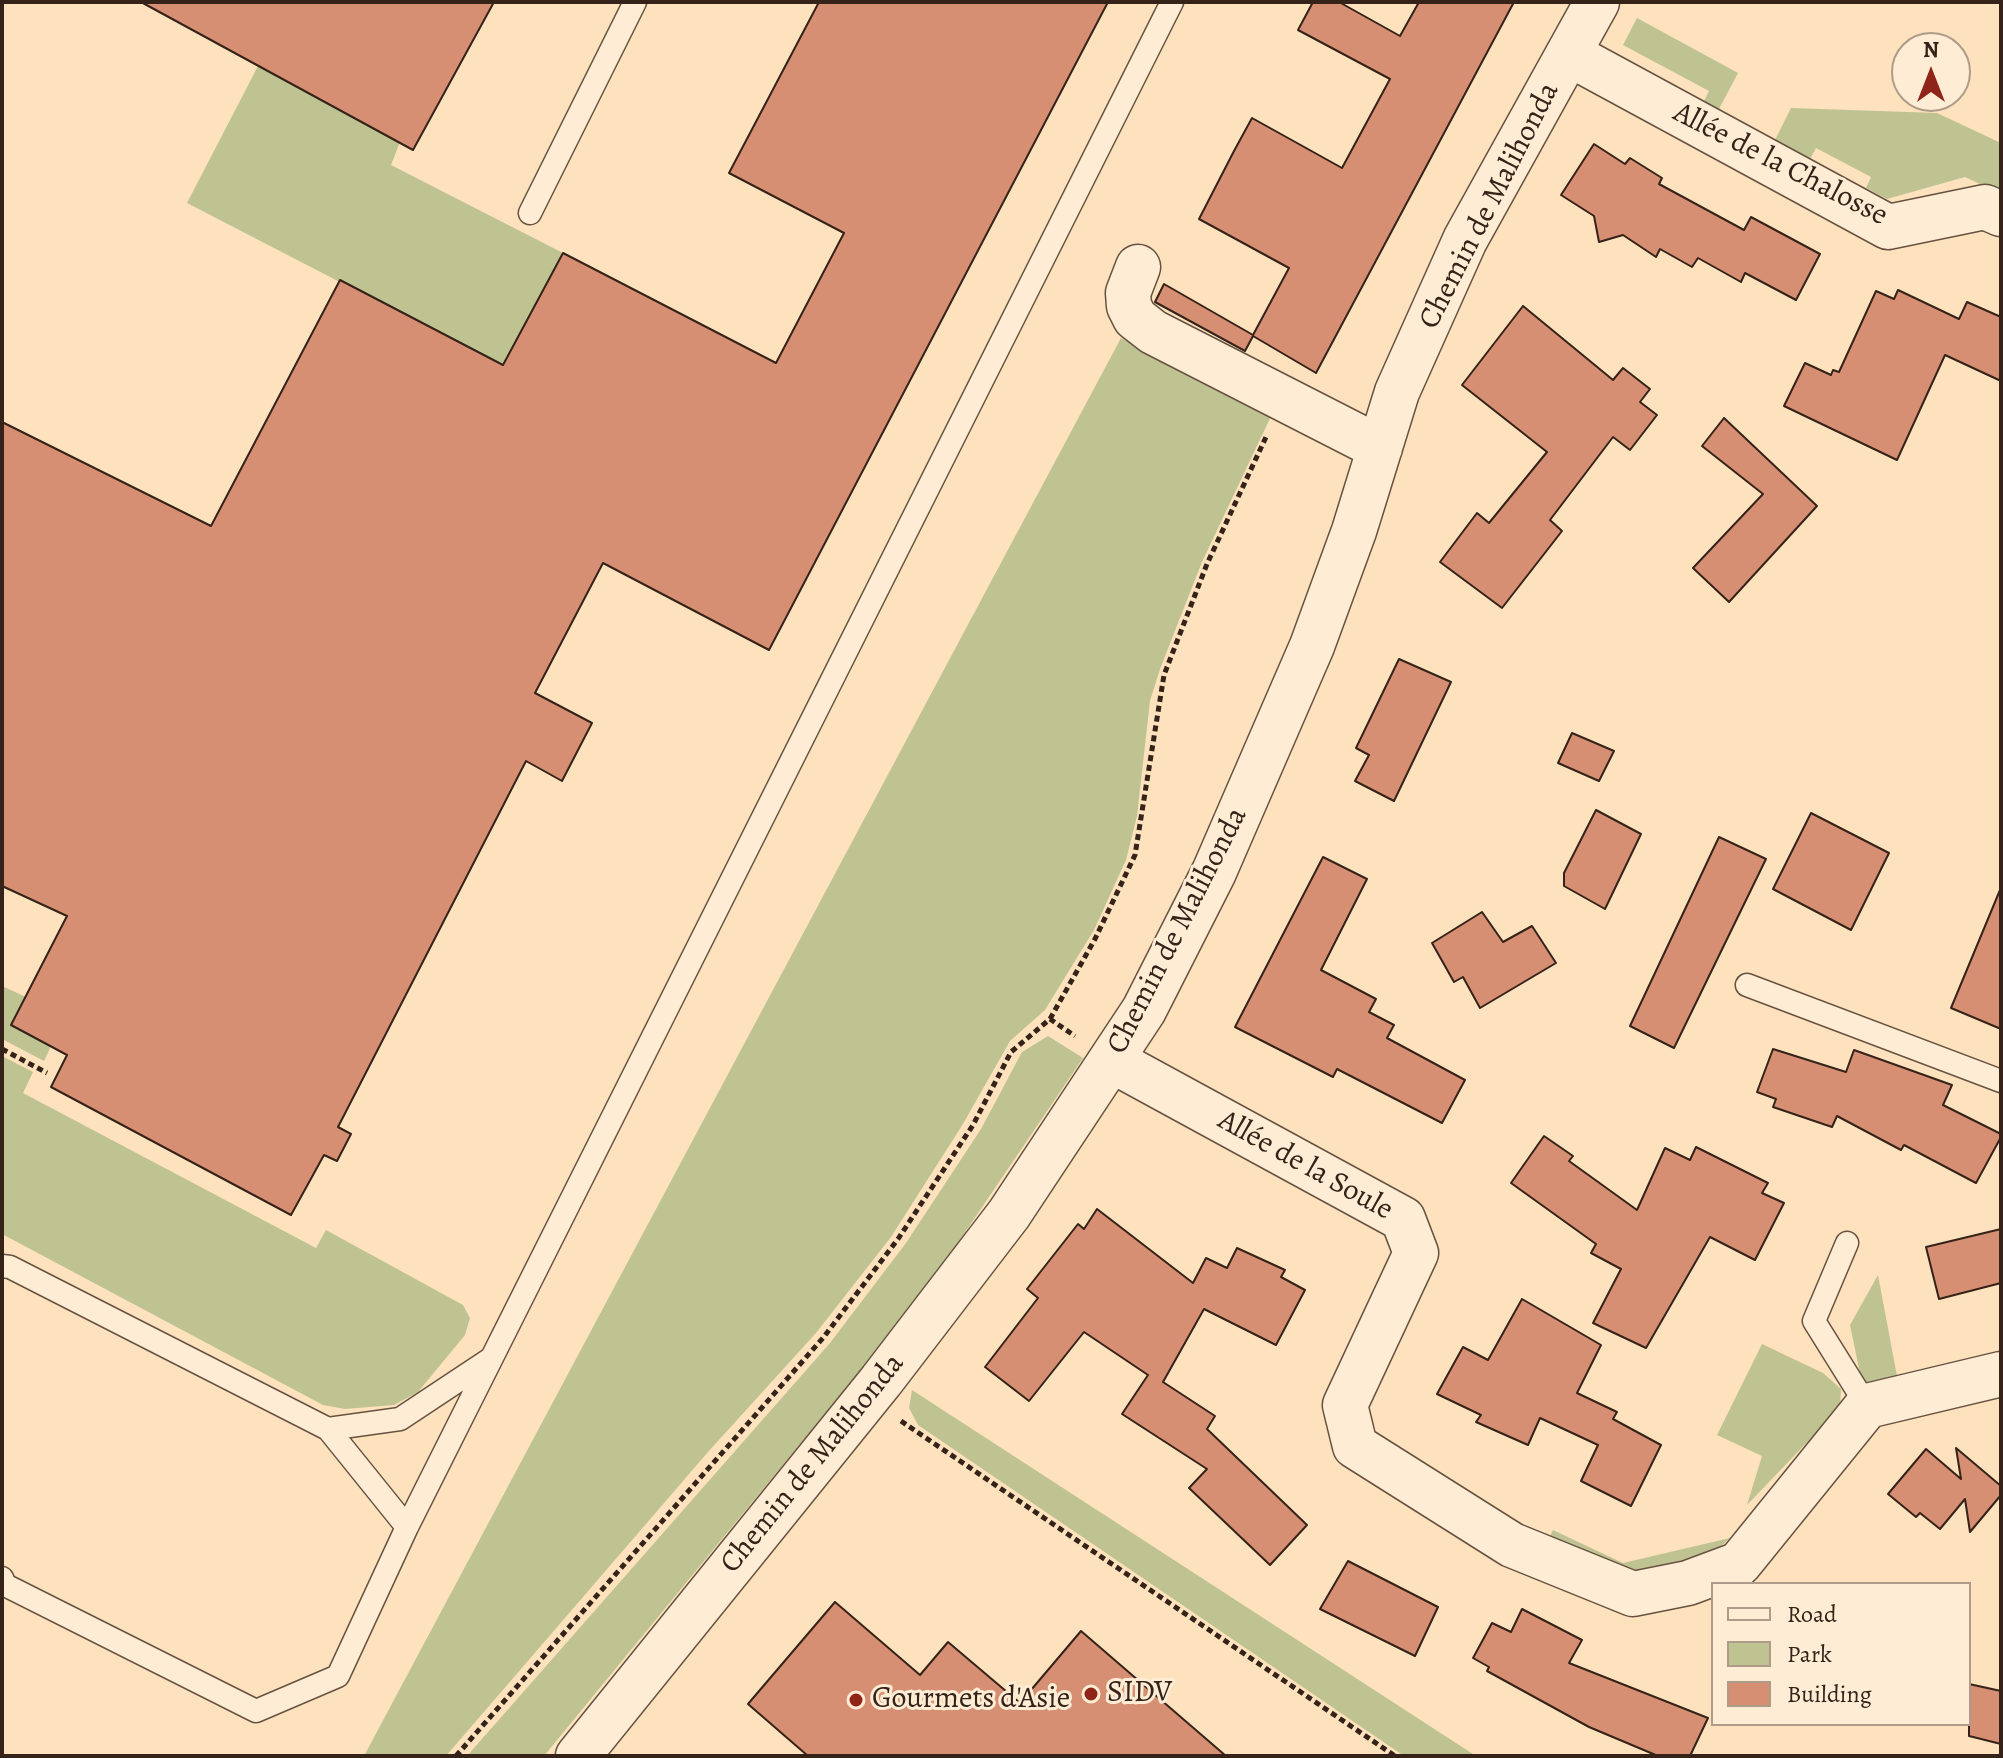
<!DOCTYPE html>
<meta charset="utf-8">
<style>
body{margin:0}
#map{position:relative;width:2003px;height:1758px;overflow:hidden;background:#fde2bd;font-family:Alegreya,serif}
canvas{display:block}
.frame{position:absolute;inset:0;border:4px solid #352218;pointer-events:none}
.legend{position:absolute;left:1711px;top:1582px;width:260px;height:144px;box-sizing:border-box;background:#feecd4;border:2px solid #ae9b89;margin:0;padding:10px 14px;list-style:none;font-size:24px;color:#352218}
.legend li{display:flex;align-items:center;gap:16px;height:40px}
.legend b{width:40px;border:2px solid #ae9b89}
.north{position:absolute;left:1891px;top:32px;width:80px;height:80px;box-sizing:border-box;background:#feecd4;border:2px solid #ae9b89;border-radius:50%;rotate:0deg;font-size:22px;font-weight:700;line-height:32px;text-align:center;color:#352218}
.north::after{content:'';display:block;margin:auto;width:28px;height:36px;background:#8f2418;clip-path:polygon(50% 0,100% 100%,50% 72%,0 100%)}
</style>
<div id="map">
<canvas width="2003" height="1758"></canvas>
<div class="frame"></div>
<ul class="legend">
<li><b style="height:10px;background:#feecd4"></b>Road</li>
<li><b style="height:22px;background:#bfc392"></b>Park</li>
<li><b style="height:22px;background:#d78f73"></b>Building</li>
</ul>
<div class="north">N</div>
</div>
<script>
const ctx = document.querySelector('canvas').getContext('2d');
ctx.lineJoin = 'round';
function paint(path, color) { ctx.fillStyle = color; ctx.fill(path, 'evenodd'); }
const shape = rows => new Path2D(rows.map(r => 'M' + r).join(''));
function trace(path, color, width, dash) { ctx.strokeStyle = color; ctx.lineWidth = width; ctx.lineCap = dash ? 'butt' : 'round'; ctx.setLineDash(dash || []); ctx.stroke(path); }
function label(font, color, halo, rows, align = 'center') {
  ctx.font = font + ' Alegreya,serif'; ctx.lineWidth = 6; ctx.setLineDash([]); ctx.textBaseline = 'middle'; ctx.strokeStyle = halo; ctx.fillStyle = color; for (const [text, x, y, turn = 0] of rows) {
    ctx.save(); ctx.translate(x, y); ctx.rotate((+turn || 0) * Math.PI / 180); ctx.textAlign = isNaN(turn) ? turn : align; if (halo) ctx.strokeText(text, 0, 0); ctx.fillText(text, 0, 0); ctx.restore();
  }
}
const green = shape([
 [1637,18,1738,73,1719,109,1704,101,1709,91,1623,45],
 [258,66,400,142,391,165,563,253,502,366,187,203],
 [1791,108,1937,113,2001,143,2001,194,1965,177,1887,199,1866,188,1871,177,1816,148,1809,161,1774,142],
 [1121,338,1273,412,1202,562,1160,669,1150,701,1137,816,1126,860,1094,930,1045,1010,1010,1041,963,1124,891,1237,816,1333,708,1452,446,1756,364,1756],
 [2,986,26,997,51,1046,44,1061,2,1039],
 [1048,1036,1083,1058,947,1259,868,1361,544,1756,467,1756,830,1343,906,1243,981,1129,1022,1052],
 [2,1056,33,1072,23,1093,316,1248,326,1230,463,1305,470,1318,465,1335,418,1392,394,1405,345,1409,323,1405,2,1234],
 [1878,1275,1897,1376,1862,1383,1850,1325],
 [1762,1344,1823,1373,1841,1389,1840,1408,1747,1505,1762,1456,1717,1435],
 [912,1390,1476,1756,1404,1756,918,1425,909,1408],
 [1553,1530,1623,1563,1730,1538,1710,1556,1638,1578,1546,1545]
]);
const building = shape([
 [141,2,494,2,413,150,141,2],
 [819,2,1108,2,769,650,603,563,535,693,592,723,562,781,526,761,338,1127,351,1134,337,1161,324,1155,291,1215,51,1087,67,1055,11,1025,67,916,2,886,2,422,211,526,340,280,503,365,563,253,776,363,844,233,729,173,819,2],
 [1313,2,1339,2,1400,36,1419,2,1514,2,1316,373,1253,336,1245,351,1155,302,1164,284,1253,335,1289,268,1199,219,1234,151,1252,118,1342,168,1390,79,1298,30,1313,2],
 [1594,144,1625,164,1630,158,1662,178,1659,184,1744,230,1751,217,1820,254,1796,300,1745,273,1741,282,1698,258,1692,267,1660,249,1656,257,1623,235,1599,242,1594,216,1561,195,1594,144],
 [1898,290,1959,319,1967,302,2001,317,2001,381,1945,355,1897,460,1784,406,1805,363,1831,375,1833,370,1839,372,1876,291,1894,299,1898,290],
 [1523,306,1613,380,1623,368,1650,389,1640,402,1657,415,1630,450,1613,437,1550,520,1562,531,1502,608,1440,562,1477,513,1489,523,1547,452,1462,385,1523,306],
 [1724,418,1817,506,1729,602,1693,568,1763,494,1702,446,1724,418],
 [1399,659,1451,682,1394,801,1355,781,1369,755,1356,748,1399,659],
 [1572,733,1614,751,1599,781,1558,763,1572,733],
 [1596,810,1641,834,1605,909,1564,886,1564,873,1596,810],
 [1811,813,1889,853,1851,930,1773,889,1811,813],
 [1719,837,1766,859,1674,1048,1630,1026,1719,837],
 [1323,857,1367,879,1321,970,1376,999,1369,1012,1394,1025,1387,1038,1465,1080,1442,1123,1337,1069,1333,1077,1235,1027,1323,857],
 [2000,890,2001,890,2001,1029,1951,1008,2000,890],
 [1482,912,1503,942,1532,926,1556,963,1480,1008,1463,977,1454,982,1432,943,1482,912],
 [1773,1049,1846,1072,1854,1050,1952,1085,1943,1105,2001,1134,2001,1137,1976,1183,1904,1145,1901,1150,1837,1116,1832,1127,1773,1107,1776,1099,1757,1092,1773,1049],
 [1544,1136,1573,1156,1569,1161,1637,1210,1665,1148,1690,1160,1696,1147,1768,1183,1762,1193,1784,1203,1755,1260,1710,1237,1646,1348,1593,1323,1621,1269,1591,1253,1596,1244,1511,1183,1544,1136],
 [1097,1209,1193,1283,1206,1258,1227,1268,1237,1248,1285,1270,1281,1277,1305,1290,1276,1345,1204,1309,1163,1382,1215,1416,1207,1429,1307,1525,1270,1565,1189,1488,1207,1469,1122,1414,1148,1375,1084,1332,1029,1401,985,1367,1038,1298,1027,1289,1078,1224,1084,1229,1097,1209],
 [2001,1229,2001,1283,1939,1299,1926,1247,2001,1229],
 [1522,1299,1601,1345,1577,1393,1617,1412,1613,1419,1661,1445,1631,1506,1581,1481,1598,1445,1540,1418,1528,1445,1476,1422,1481,1415,1437,1394,1463,1347,1488,1360,1522,1299],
 [1956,1448,2001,1486,2001,1495,1970,1532,1965,1499,1940,1529,1920,1513,1916,1517,1888,1494,1926,1449,1961,1479,1956,1448],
 [1348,1561,1438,1607,1415,1656,1320,1609,1348,1561],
 [835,1602,920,1675,948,1642,1020,1703,1081,1631,1226,1756,808,1756,748,1704,835,1602],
 [1522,1609,1582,1640,1569,1663,1708,1718,1690,1756,1658,1756,1589,1727,1487,1671,1489,1667,1473,1658,1492,1623,1511,1632,1522,1609],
 [1969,1684,2001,1691,2001,1744,1969,1736,1969,1684]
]);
const path = shape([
 [1050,1019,1095,939,1135,855,1164,675,1207,564,1266,437],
 [2,1049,47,1073],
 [901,1421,1395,1756],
 [456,1756,823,1338,898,1239,973,1125,1011,1052,1050,1019,1075,1036]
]);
const service = shape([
 [530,213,635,2],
 [1747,985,2001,1081],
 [1847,1243,1814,1321,1867,1406],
 [2,1266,10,1267,328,1429,407,1527,338,1676,256,1711,5,1585,2,1578],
 [328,1429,400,1419,489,1360],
 [407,1527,1172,2]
]);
const minor = shape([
 [1569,54,1888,227,1985,207,2001,214],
 [1138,267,1128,293,1129,306,1135,318,1153,332,1380,448],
 [1113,1061,1403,1219,1416,1253,1345,1405,1355,1446,1512,1545,1633,1594,1688,1583,1739,1564,1867,1406,2001,1374],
 [578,1756,881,1381,1009,1214,1144,1010,1214,872,1312,646,1354,531,1397,392,1465,240,1597,2]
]);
const markers = [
 [1091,1694,8,"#8f2418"],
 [856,1700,8,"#8f2418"]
];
const streetNames = [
 ["Allée de la Chalosse",1780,165,27],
 ["Chemin de Malihonda",1490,206,-63],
 ["Chemin de Malihonda",1178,931,-63],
 ["Allée de la Soule",1305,1166,29],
 ["Chemin de Malihonda",813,1464,-51]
];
const poiNames = [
 ["SIDV",1107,1694],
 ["Gourmets d'Asie",872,1700]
];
paint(green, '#bfc392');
paint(building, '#d78f73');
trace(building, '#352218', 2);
trace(service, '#675241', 25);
trace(minor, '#675241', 47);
trace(path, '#352218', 5, [6, 4]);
trace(service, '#feecd4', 22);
trace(minor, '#feecd4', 44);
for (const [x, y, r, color] of markers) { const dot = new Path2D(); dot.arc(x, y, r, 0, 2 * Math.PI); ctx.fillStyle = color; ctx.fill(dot); trace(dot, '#feecd4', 3); }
label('30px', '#352218', '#feecd4', streetNames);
label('30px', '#352218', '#feecd4', poiNames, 'left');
</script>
